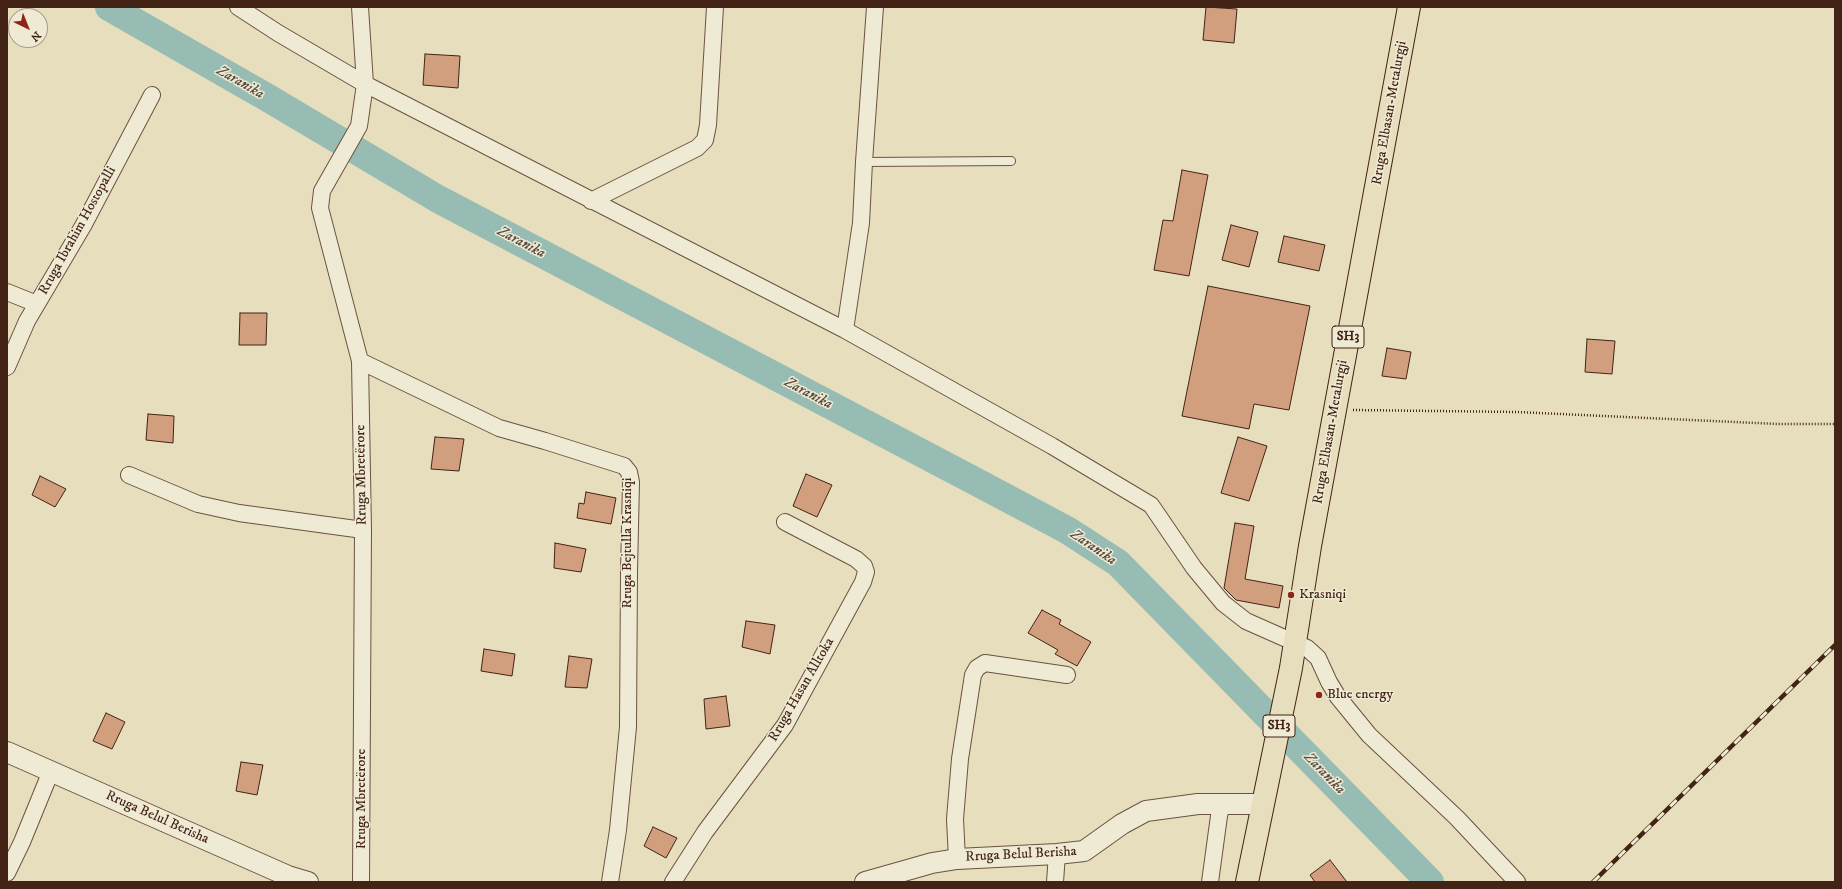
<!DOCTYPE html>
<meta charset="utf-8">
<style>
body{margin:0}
#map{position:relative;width:1842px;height:889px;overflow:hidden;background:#e7debd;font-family:"IM FELL DW Pica",serif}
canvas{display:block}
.frame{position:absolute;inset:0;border:8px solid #432316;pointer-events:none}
.north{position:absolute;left:8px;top:8px;width:40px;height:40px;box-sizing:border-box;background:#efead4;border:1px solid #aa9a88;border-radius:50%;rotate:137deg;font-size:11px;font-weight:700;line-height:16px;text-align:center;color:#432316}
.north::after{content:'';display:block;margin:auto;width:14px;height:18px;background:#8f2418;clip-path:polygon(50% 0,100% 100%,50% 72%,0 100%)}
</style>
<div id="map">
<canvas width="1842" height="889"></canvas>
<div class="frame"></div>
<div class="north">N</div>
</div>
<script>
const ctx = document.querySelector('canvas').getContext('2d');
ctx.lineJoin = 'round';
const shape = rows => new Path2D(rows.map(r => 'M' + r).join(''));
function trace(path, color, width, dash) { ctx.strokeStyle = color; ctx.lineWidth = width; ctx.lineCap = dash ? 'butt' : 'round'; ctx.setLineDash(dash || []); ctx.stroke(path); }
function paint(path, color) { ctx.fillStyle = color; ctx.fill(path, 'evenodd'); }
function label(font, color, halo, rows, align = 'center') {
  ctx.font = font + ' "IM FELL DW Pica",serif'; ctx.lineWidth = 3; ctx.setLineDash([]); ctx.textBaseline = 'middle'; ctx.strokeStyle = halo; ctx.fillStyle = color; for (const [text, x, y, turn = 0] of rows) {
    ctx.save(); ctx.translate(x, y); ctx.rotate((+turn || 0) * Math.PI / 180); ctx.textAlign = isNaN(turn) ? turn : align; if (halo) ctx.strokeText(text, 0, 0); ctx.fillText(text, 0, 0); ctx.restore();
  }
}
const river = shape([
 [109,7,268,98,438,199,969,478,1067,530,1118,563,1430,882]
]);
const building = shape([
 [1206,7,1237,9,1234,43,1203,40,1206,7],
 [425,54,460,56,458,88,423,85,425,54],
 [1182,170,1208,175,1189,276,1154,270,1163,220,1173,221,1182,170],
 [1231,225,1258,232,1249,267,1222,260,1231,225],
 [1284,236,1325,245,1319,271,1278,262,1284,236],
 [1208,286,1310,306,1289,410,1254,404,1249,429,1182,416,1208,286],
 [240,313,267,313,266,345,239,345,240,313],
 [1587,339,1615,341,1612,374,1585,372,1587,339],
 [1387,348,1411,352,1406,379,1382,376,1387,348],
 [148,414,174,416,173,443,146,440,148,414],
 [435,437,464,439,459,471,431,469,435,437],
 [1238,437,1267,446,1249,501,1221,493,1238,437],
 [806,474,832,485,817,517,793,506,806,474],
 [40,476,66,489,55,507,32,495,40,476],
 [586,492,616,498,611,524,577,518,579,503,584,504,586,492],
 [1235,523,1254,526,1245,579,1283,586,1279,608,1236,600,1224,588,1235,523],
 [555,543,586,549,581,572,554,568,555,543],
 [1042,610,1061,620,1059,624,1091,642,1077,666,1055,654,1058,650,1028,633,1042,610],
 [746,621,775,625,770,654,742,647,746,621],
 [484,649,515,654,512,676,481,671,484,649],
 [569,656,592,659,587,688,565,687,569,656],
 [726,696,730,726,706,729,704,699,726,696],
 [106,713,125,722,112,749,93,741,106,713],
 [241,762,263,765,257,795,236,791,241,762],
 [653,827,677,838,666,858,644,846,653,827],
 [1330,860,1347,882,1315,882,1310,875,1330,860]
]);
const path = shape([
 [1353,410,1517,412,1778,424,1835,424]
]);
const service = shape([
 [864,162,1011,161]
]);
const minor = shape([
 [238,7,278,33,365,84,845,330,1052,446,1151,505,1194,568,1223,603,1246,621,1307,648,1318,658,1329,682,1338,697,1369,735,1457,818,1517,882],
 [360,7,365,84,359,126,322,191,320,208,360,361,363,530,361,882],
 [591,201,697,148,705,140,708,125,715,7],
 [7,292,37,304],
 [845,330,861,223,864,162,875,7],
 [360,361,499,428,545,441,624,466,629,472,631,482,629,572,628,727,618,830,610,882],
 [7,367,27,321,83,226,152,95],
 [129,475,198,504,239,513,363,530],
 [957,859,955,819,960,759,973,675,977,668,985,663,1067,675],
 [7,873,22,842,51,771],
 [673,882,705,832,785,725,863,582,866,572,864,566,856,559,785,522],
 [1055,882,1057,854],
 [1210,882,1219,816,1222,803]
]);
const tertiary = shape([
 [7,752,288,876,308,882],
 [865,882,932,863,957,859,1057,854,1084,851,1122,824,1146,811,1198,804,1263,804]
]);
const primary = shape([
 [1247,882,1291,668,1310,546,1409,7]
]);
const rail = shape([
 [1593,882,1835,645]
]);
const markers = [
 [1291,595,4,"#8f2418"],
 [1319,695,4,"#8f2418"]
];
const shields = [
 [1348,337,32],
 [1279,726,32]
];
const shieldNames = [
 ["SH3",1348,337],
 ["SH3",1279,726]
];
const streetNames = [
 ["Rruga Elbasan-Metalurgji",1390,113,-80],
 ["Rruga Ibrahim Hostopalli",78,231,-61],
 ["Rruga Elbasan-Metalurgji",1331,432,-80],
 ["Rruga Mbretërore",362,475,-91],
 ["Rruga Bejtulla Krasniqi",628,543,-90],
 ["Rruga Hasan Alltoka",802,690,-60],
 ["Rruga Mbretërore",362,799,-90],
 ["Rruga Belul Berisha",157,818,24],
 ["Rruga Belul Berisha",1021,855,-3]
];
const poiNames = [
 ["Krasniqi",1299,595],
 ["Blue energy",1327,695]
];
const waterNames = [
 ["Zaranika",240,83,30],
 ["Zaranika",521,243,28],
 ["Zaranika",808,394,28],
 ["Zaranika",1093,548,34],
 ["Zaranika",1324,774,46]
];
trace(river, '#97bcb3', 28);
paint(building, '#d19f7e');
trace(building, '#432316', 1);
trace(service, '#6c5240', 10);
trace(minor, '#6c5240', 18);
trace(tertiary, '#6c5240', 22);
trace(primary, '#432316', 24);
trace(path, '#432316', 2.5, [1, 2]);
trace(service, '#efead4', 8);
trace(minor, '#efead4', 16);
trace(tertiary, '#efead4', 20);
trace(primary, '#e7debd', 22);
trace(rail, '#432316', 4.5);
trace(rail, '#efead4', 3, [9]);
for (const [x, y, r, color] of markers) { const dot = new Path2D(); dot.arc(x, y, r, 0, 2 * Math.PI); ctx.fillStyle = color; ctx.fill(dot); trace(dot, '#efead4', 1.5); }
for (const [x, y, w] of shields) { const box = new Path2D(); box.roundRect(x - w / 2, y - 11, w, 22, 3); ctx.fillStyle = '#efead4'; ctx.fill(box); trace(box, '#432316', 1); }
label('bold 13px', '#432316', null, shieldNames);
label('14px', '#432316', '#efead4', streetNames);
label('14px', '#432316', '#efead4', poiNames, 'left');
label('italic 15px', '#58493d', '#efead4', waterNames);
</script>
